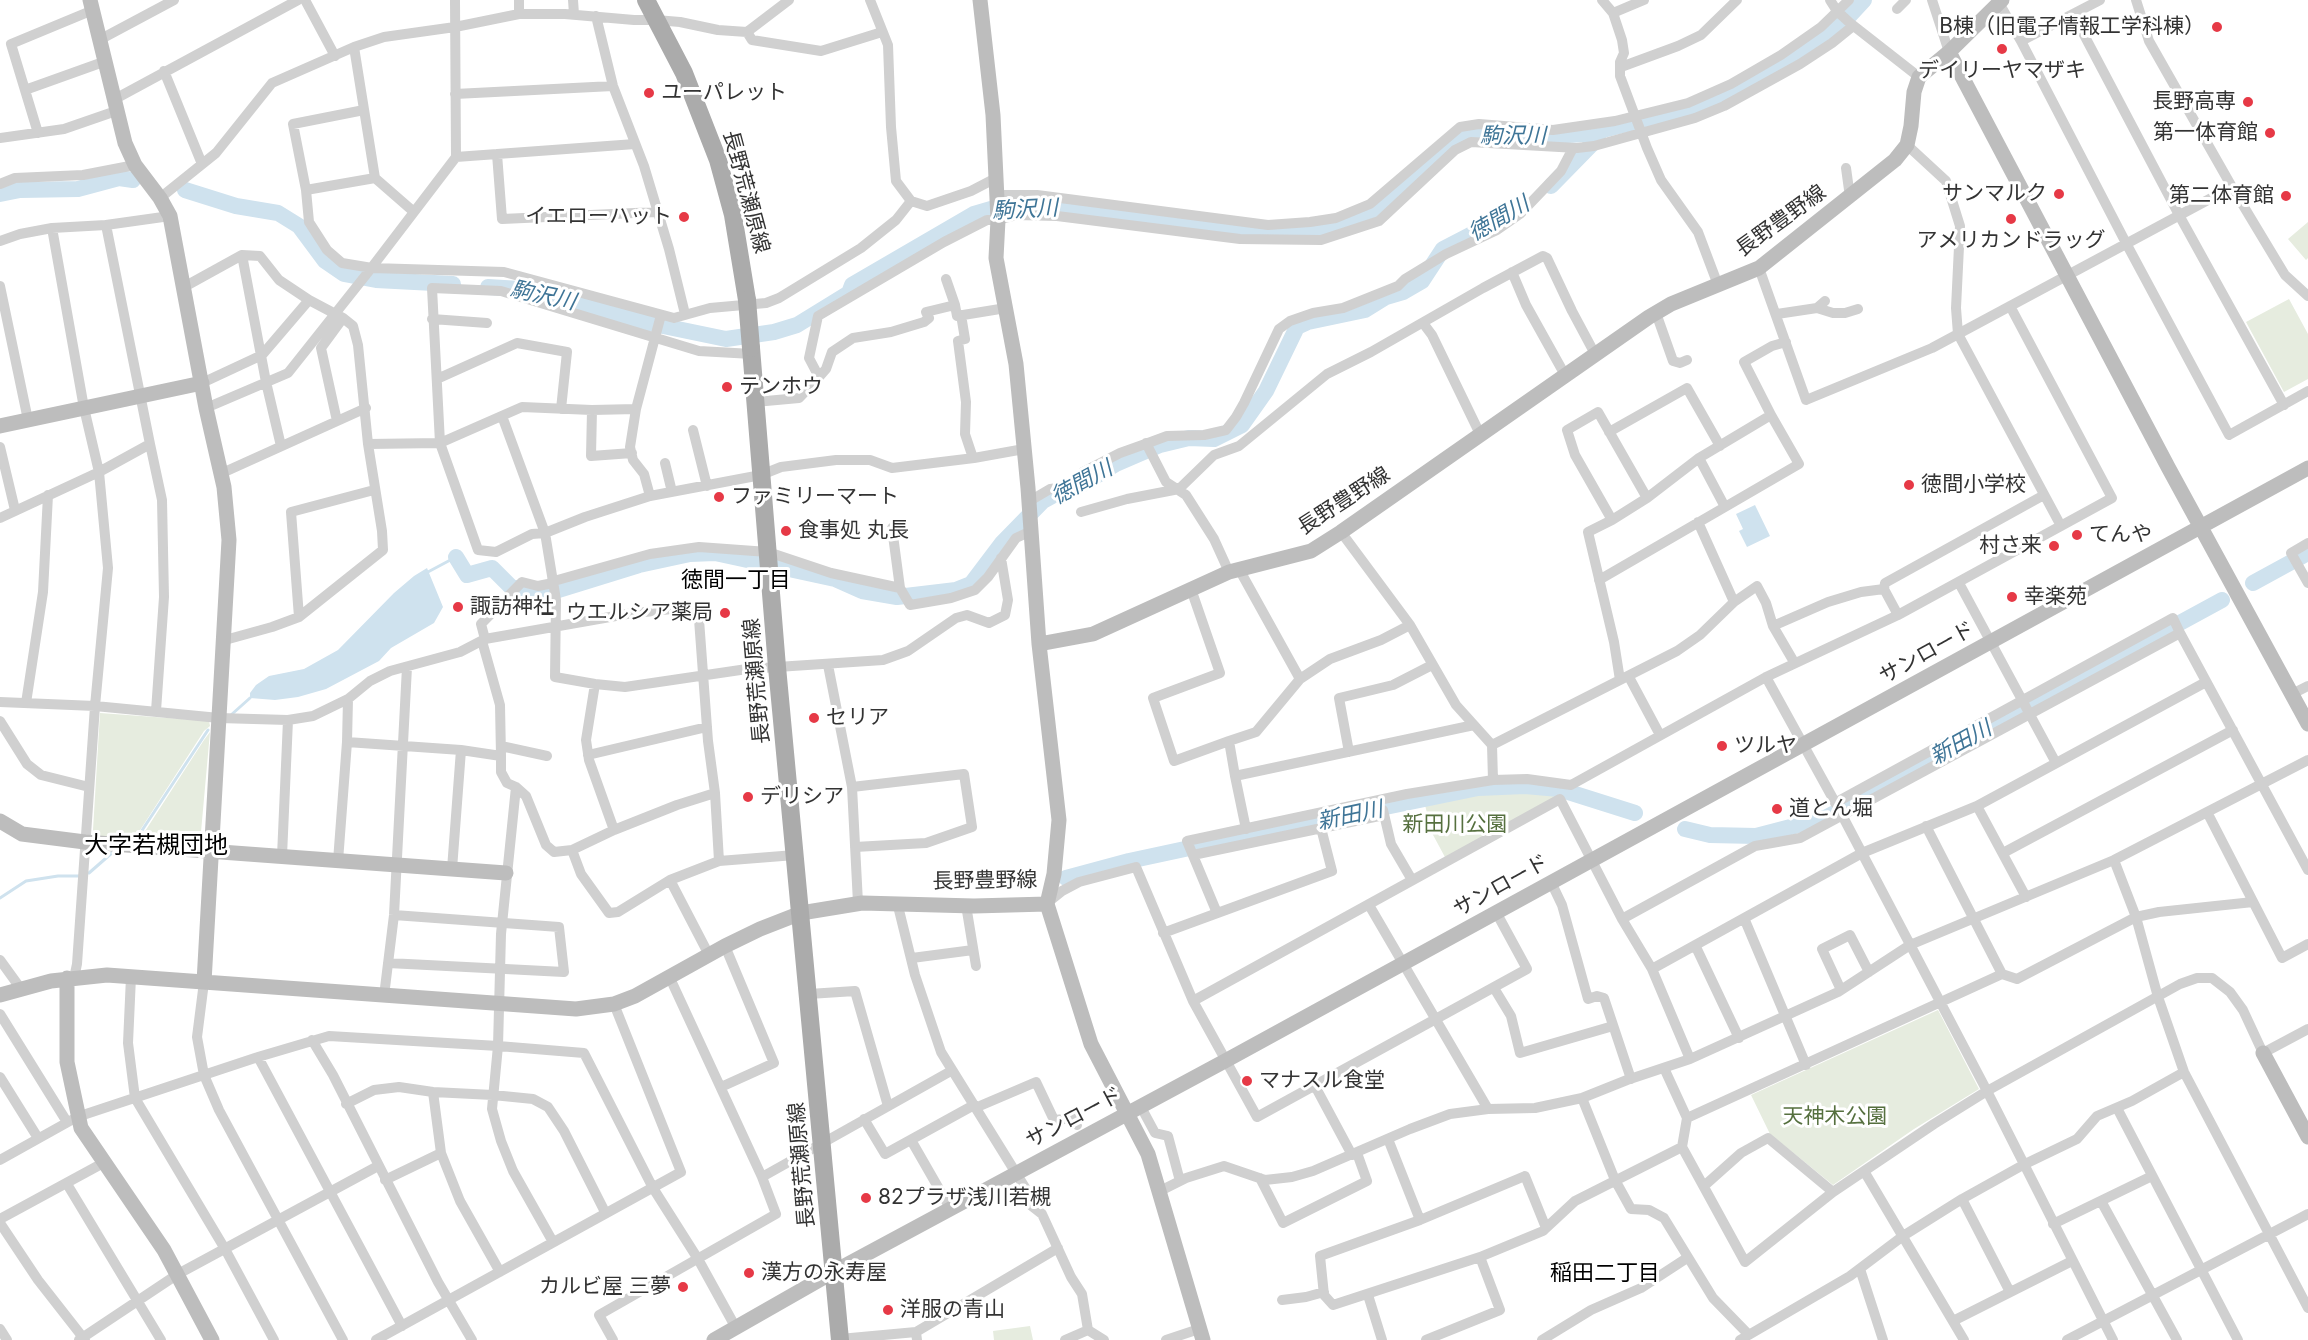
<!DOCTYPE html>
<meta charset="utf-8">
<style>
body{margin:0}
canvas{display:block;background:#fff}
</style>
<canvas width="2308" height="1340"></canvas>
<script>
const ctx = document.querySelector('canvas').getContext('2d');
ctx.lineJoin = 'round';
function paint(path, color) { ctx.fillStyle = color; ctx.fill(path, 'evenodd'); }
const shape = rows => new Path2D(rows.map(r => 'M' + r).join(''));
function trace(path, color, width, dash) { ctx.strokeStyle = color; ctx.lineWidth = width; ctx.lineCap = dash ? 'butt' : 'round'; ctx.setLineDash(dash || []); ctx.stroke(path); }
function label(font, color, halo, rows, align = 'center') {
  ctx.font = font + ' Inter,"Noto Sans JP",sans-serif'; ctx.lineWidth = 6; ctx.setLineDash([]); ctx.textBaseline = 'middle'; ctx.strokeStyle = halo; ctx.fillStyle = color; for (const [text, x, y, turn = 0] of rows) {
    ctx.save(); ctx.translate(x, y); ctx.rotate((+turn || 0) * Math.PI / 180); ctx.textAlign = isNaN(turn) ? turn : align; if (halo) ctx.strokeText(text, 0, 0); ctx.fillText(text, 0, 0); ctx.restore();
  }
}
const green = shape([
 [2308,222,2308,258,2306,260,2288,239],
 [2289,299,2308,334,2308,379,2284,392,2246,322],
 [100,713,209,721,210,726,204,731,135,838,97,837,93,830],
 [210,732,200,843,140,839,204,740],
 [1518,791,1561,796,1446,859,1432,833,1425,805,1474,795],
 [1938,1010,1979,1089,1914,1129,1833,1185,1770,1134,1751,1095],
 [1030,1326,1033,1340,994,1340,993,1331]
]);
const water = shape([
 [1755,505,1770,536,1747,547,1739,531,1743,529,1736,514],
 [427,568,443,607,434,623,391,648,379,661,326,689,298,697,275,700,250,698,250,693,256,685,269,676,304,669,338,650,394,593,414,576]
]);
const stream = shape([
 [426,573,456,557],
 [231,715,250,698],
 [137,838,208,730],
 [89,873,113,852],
 [0,898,26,881,58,876,79,876]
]);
const river = shape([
 [1551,186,1598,138],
 [185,190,236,206,278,213,299,226,325,261,344,274,376,280,453,284],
 [0,194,20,190,78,189,119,178,133,180],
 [488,287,520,289,639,321,726,339,774,332,797,325,849,293,852,285,974,214,991,209,1055,206,1105,214,1143,216,1266,233,1330,228,1367,218,1408,185,1450,144,1479,132,1513,138,1586,134,1689,109,1786,63,1839,27,1864,0],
 [456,557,467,575,492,568,511,587,542,595,639,565,690,554,715,553,835,579,862,591,897,597,956,590,971,584,1002,543,1043,501,1054,495,1068,493,1116,464,1160,445,1189,438,1214,439,1242,425,1266,391,1297,327,1308,322,1365,310,1386,297,1403,292,1422,281,1443,249,1470,235,1491,229,1502,222],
 [2253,583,2308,553],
 [1685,829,1710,835,1756,836,1825,818,1957,748,2027,706,2222,600],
 [1066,878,1129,861,1264,832,1478,788,1525,786,1559,789,1635,813]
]);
const street = shape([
 [305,0,335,56],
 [573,0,574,14],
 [870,0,888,45,891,127,896,181,911,201,927,206,971,191,996,178],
 [1602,0,1613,13,1622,40,1624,53,1620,62,1620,76,1647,148,1661,180,1698,232,1718,285],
 [1830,0,1837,11,1850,23,1919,77],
 [1932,0,1949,52],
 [2136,0,2149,41,2232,187,2285,275,2308,296],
 [1999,3,2021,41,2126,243,2229,435,2308,391],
 [1897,9,1906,0],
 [1613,13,1644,0],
 [519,14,519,0],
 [2073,14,2179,215,2284,405],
 [596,16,613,86,644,166,669,249,685,314],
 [747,32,752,40,821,51,882,32],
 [101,39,174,0],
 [2021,41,2100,0],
 [354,47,375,178,414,212],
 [1621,67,1678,46,1701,35,1737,0],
 [164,71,202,164],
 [25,90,106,61],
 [455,94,613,86],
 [115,99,298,0],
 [364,110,293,124,306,190,375,178],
 [38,133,11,44,93,10],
 [0,138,64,129,116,111],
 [1907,145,1946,181,1960,226,1956,308,1958,334,2061,526],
 [497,154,502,219,657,212],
 [456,157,635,144],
 [1846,168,1850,197],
 [0,184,15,178,83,175,135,165],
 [306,190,309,222,327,250,342,263,372,268,504,272,674,318,710,308,766,303,779,298,861,248,896,220,911,201],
 [997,195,1037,195,1268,225,1310,222,1336,218,1370,204,1460,127,1479,124,1553,130,1615,121,1688,103,1731,84,1781,55,1821,27,1849,0],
 [160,198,216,153,272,83,354,47,384,37,455,27,519,14,565,14,634,20,656,20,680,22,718,30,747,32,789,0],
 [106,225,150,444],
 [52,228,84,408,99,472,108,568,95,706,77,964,74,978],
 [0,241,20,234,52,228,106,225,170,216],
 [242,255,266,382,281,446],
 [1759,268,1806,400,1932,348,2232,187],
 [1512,272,1526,305,1565,375],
 [946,279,955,305],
 [0,286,28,420],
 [184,287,242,255,260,256,279,280,309,300,343,318,353,326,358,345,368,444,382,531,383,550,299,617,272,627,225,640],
 [1817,308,1833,313,1845,313,1858,309],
 [1656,313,1673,361,1680,363,1687,360],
 [1777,314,1817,308,1825,301],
 [961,315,965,339,958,341,966,402,965,434,973,458],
 [432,319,487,323],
 [1423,323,1432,335,1480,434],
 [752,354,699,351,501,291,432,288,440,443,478,550,496,552,532,534,545,533,585,517,650,496,761,475,781,467,836,460,870,460,892,468,974,458,1024,449],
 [819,377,826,369,832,352,853,338,891,332,924,322,929,318,926,312,955,305,957,316,1006,308],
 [437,379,517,343,567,352,561,409],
 [202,383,262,355,309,300],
 [755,402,799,398,819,377,809,358,818,316,944,242,987,220,998,220,1017,215,1057,216,1240,239,1321,240,1379,221,1455,150,1471,142,1577,148,1594,146,1695,118,1724,106,1800,64,1832,43,1853,26],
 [206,408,288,373,369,271,456,157,455,0],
 [592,410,591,456,632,453],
 [1771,415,1744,362,1772,346,1786,342],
 [502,416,545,533,556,600,555,677,595,684,625,687,747,669,883,660,908,651,956,618,967,615,989,623,1005,615,1008,600,1001,558],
 [337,421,321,348,343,318],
 [693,430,707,486],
 [1609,432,1687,388,1720,446],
 [1146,443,1166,482,1186,495,1214,539,1229,572],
 [368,444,440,443,522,407,592,410,636,409],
 [0,447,15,510],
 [665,463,672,492],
 [220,474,366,408],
 [650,496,644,474,633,460,630,447,636,409,661,315],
 [1028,502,1050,489,1066,487,1083,472,1120,453,1148,443,1167,436,1204,435,1226,430,1236,417,1244,403,1279,329,1290,321,1313,313,1343,308,1398,286,1405,279,1446,254,1497,230,1520,214,1561,171,1573,148],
 [1081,512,1127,499,1179,489,1214,455,1239,446,1327,374,1371,352,1483,288,1543,256,1547,258,1572,311,1595,354],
 [0,518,99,472,150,444,162,500,164,597,156,711],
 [1612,520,1575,455,1567,430,1598,412,1647,498],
 [1698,522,1734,602],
 [892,528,900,588],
 [1341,532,1410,625,1456,705,1492,745,1493,780],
 [2308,543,2291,553,2308,583],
 [1599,580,1725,507],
 [1959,583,2056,763],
 [1191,589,1220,673,1153,698,1174,761,1229,741,1235,776],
 [1884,589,1885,583,2044,495],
 [1884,589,1898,615],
 [299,617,291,512,374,490],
 [1773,626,1828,602,1861,592,1884,589],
 [485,639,481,624,522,582,538,586,548,584,554,581,650,554,699,547,768,552,831,573,900,588,910,605,951,598,975,590,988,577,1016,538,1029,532],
 [482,641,500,705,501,756],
 [828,665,852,787,858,903],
 [1629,677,1660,735],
 [1766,677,1842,815,1987,1091,2113,1340],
 [1300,679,1330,659,1381,640,1410,625],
 [1620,680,1614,642,1588,532,1612,520,1647,498,1699,458,1771,415,1799,464,1725,507,1699,458],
 [595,684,586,740,589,760,614,830],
 [2292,694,2308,686],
 [0,702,95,706,219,718,288,720,313,716,348,699],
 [26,703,43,592,48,495],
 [0,721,27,764,41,775,89,787],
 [1229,741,1256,732,1300,679,1239,569],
 [1492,745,1677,651,1700,635,1734,602,1757,586,1766,603,1773,626,1794,662],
 [501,746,547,756],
 [1349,752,1339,698,1393,685,1432,665],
 [588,755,707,727],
 [516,787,501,934,498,1046,492,1109,501,1141,513,1171,553,1242],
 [852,787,964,774,972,827,926,843,855,847],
 [715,793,677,805,614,830,572,850,554,852,546,845,526,796,516,787,507,783,501,772,501,756,461,750,347,742,348,699,370,681,390,671,460,652,485,639,627,614,698,606,708,741,715,793,719,861],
 [1835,803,2173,618,2180,633],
 [1977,806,2026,897],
 [1383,810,1391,844,1412,880],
 [2207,812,2282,958,2308,944],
 [1926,826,2002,974,2017,979,2136,917,2159,912,2253,902],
 [1246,829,1235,776,1474,725],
 [572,850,581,874,609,913,618,912,670,880,719,861,795,855],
 [2003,853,2233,730],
 [1193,855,1384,815],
 [282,856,288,720],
 [2114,860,2136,917,2158,997,2184,1072,2308,1308],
 [338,861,347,742],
 [452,869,461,750],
 [670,880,709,955],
 [1551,882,1562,905,1588,999,1597,996,1604,998,1631,1079],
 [897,902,915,975,941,1052,1029,1194,1028,1203,1042,1214,1071,1277,1082,1294,1088,1330],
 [1047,903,1062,891,1079,882,1136,867,1193,1001,1257,1117,1527,969,1496,912],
 [966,905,976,966],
 [1369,905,1488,1109],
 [1217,913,1187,841,1407,794,1493,780,1527,779,1571,785,1766,677,1898,615,2112,498,2010,306],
 [1744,918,1806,1065],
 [1622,919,1755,846,1800,838,2180,633,2308,870],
 [1163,933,1332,871,1321,828],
 [1695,945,1739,1038],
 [912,958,973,950],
 [0,960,21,989],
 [388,963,564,972,559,927,394,915],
 [1652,969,1862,853,1977,806,2206,682],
 [131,977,128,1043,135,1098,225,1249,274,1340],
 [204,982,197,1037,204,1075,219,1110,343,1340],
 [1494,988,1511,1016,1520,1053,1613,1026],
 [1841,990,1822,949,1850,935,1869,972],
 [809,994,855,991,888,1106],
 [384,996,394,915,407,667],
 [1193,1001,1560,799,1622,919,1652,969,1690,1059],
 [0,1014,67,1122],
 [312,1040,333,1075,438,1282,472,1340],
 [258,1057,402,1326],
 [1664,1068,1687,1118,1682,1147,1745,1262,1833,1192,1934,1124,1987,1091,2180,984,2197,978,2212,978,2230,992,2243,1010,2263,1053,2308,1029],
 [0,1077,38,1138],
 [1315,1086,1352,1155],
 [721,1087,774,1063,725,946],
 [433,1092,441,1153,460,1201,500,1272],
 [1582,1098,1615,1180,1631,1209,1649,1210,1664,1218,1713,1298,1749,1335],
 [346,1104,374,1090,399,1087,433,1092,493,1095,533,1099,548,1107,564,1131,605,1212],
 [1141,1107,1155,1133,1168,1136,1180,1181],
 [975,1108,1036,1082,1054,1120,1075,1118,1077,1125],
 [2117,1108,2238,1340],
 [1687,1118,2002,974],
 [864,1119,885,1154,974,1105],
 [1388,1139,1420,1220],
 [911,1140,950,1208],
 [0,1160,77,1117,258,1057,329,1036,498,1046,584,1053,653,1188,698,1259,736,1328],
 [1864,1171,1964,1340],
 [762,1177,951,1071],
 [1260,1178,1283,1223,1367,1181,1357,1153],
 [385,1180,441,1153],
 [67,1184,161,1340],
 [1704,1186,1741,1153,1768,1138,1833,1192],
 [1160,1191,1186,1178,1224,1166,1265,1180,1292,1177,1313,1171,1410,1129,1450,1114,1488,1109,1535,1108,1582,1098,1627,1080,1690,1059,1838,992,1910,945,2114,860,2308,760],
 [1962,1199,2010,1292],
 [2101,1201,2177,1340],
 [0,1219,105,1162],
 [0,1223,38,1280,85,1340],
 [2053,1224,2152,1176],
 [1546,1228,1525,1176,1420,1220,1320,1256,1324,1295,1333,1305,1480,1257,1543,1231,1546,1228,1575,1201,1682,1147],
 [1860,1269,1883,1340],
 [1368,1295,1382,1340],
 [1282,1300,1306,1297,1324,1292],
 [1953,1321,2072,1261],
 [0,1329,7,1340],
 [1088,1330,1104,1340],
 [840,1339,916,1332],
 [79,1340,178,1274,378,1166],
 [376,1340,681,1172,614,1004],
 [613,1340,599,1315,776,1214,762,1177,669,976],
 [917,1340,916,1332,1058,1248],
 [1065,1340,1088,1330],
 [1166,1340,1199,1329],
 [1426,1340,1500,1310,1480,1257],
 [1542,1340,1591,1310,1641,1288,1687,1258],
 [1740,1340,1850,1276,1903,1236,1962,1199,2023,1165,2077,1139,2097,1116,2132,1101,2184,1072],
 [2067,1340,2308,1214]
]);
const secondary = shape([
 [90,0,125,143,135,165,160,198,170,216,206,408,224,487,229,540,204,982],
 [980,0,993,115,998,220,996,258,1016,364,1028,488,1039,644,1059,820,1054,874,1047,904,1091,1044,1148,1154,1203,1340],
 [1949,52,2168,467,2308,724],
 [0,426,202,383],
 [1039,644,1093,634,1229,572,1311,551,1341,532,1649,317,1671,304,1759,268,1895,160,1907,145,1911,126,1914,92,1919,77,1949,52,2002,0],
 [0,821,22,834,85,842,506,873],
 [67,978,67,1062,81,1128,164,1250,212,1340],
 [0,995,51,981,107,975,576,1009,614,1004,635,996,725,946,760,929,801,913,862,903,974,906,1047,904],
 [2263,1053,2308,1137],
 [714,1340,835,1271,1225,1061,2308,468]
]);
const primary = shape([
 [646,0,684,73,718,160,733,215,747,300],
 [751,348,777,667,840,1340]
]);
const primaryBridge = shape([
 [747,300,751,348]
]);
const markers = [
 [2217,27,6,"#e63946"],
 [2002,49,6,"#e63946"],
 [649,93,6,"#e63946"],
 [2248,102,6,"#e63946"],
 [2270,133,6,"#e63946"],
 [2059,194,6,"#e63946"],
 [2286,196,6,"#e63946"],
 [684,217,6,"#e63946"],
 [2011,219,6,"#e63946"],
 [727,387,6,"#e63946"],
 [1909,485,6,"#e63946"],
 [719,497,6,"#e63946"],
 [786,531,6,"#e63946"],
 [2077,535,6,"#e63946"],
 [2054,546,6,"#e63946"],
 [2012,597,6,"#e63946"],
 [458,607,6,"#e63946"],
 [725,613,6,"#e63946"],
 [814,718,6,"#e63946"],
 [1722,746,6,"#e63946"],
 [748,797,6,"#e63946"],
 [1777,809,6,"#e63946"],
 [1247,1081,6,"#e63946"],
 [866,1198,6,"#e63946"],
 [749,1273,6,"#e63946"],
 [683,1287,6,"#e63946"],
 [888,1310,6,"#e63946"]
];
const poiNames = [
 ["B棟（旧電子情報工学科棟）",2205,27,"right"],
 ["デイリーヤマザキ",2002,71,"center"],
 ["ユーパレット",661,93],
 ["長野高専",2236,102,"right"],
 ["第一体育館",2258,133,"right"],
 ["サンマルク",2047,194,"right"],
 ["第二体育館",2274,196,"right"],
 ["イエローハット",672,217,"right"],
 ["アメリカンドラッグ",2011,241,"center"],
 ["テンホウ",739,387],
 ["徳間小学校",1921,485],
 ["ファミリーマート",731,497],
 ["食事処 丸長",798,531],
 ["てんや",2089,535],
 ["村さ来",2042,546,"right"],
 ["幸楽苑",2024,597],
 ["諏訪神社",470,607],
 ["ウエルシア薬局",713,613,"right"],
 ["セリア",826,718],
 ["ツルヤ",1734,746],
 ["デリシア",760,797],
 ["道とん堀",1789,809],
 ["マナスル食堂",1259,1081],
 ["82プラザ浅川若槻",878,1198],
 ["漢方の永寿屋",761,1273],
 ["カルビ屋 三夢",671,1287,"right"],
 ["洋服の青山",900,1310]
];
const streetNames = [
 ["長野荒瀬原線",746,192,75],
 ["長野豊野線",1781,221,-36],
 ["長野豊野線",1344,501,-33],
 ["サンロード",1927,653,-29],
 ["長野荒瀬原線",757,681,-95],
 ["長野豊野線",985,881,-1],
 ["サンロード",1501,886,-29],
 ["サンロード",1074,1118,-28],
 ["長野荒瀬原線",802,1165,-95]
];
const parkNames = [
 ["新田川公園",1455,825],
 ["天神木公園",1835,1117]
];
const waterNames = [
 ["駒沢川",1513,136],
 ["駒沢川",1025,210,-3],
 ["徳間川",1499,219,-30],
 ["駒沢川",543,296,12],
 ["徳間川",1082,483,-29],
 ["新田川",1961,743,-29],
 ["新田川",1350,816,-12]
];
const neighbourhoodNames = [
 ["徳間一丁目",736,580],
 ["稲田二丁目",1605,1273]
];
const quarterNames = [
 ["大字若槻団地",156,846]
];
paint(green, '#e6ecdf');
paint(water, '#cfe2ee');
trace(stream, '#cfe2ee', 3);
trace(river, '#cfe2ee', 16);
trace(street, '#d0d0d0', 10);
trace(secondary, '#bdbdbd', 15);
trace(primary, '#ababab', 18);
trace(primaryBridge, '#ababab', 18);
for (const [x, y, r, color] of markers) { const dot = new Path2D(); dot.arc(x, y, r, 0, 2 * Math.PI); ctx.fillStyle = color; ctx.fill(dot); trace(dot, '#fff', 2); }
label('21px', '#333', '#fff', poiNames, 'left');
label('21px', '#333', '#fff', streetNames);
label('21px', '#56703f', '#fff', parkNames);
label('italic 22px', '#3f7597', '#fff', waterNames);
label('22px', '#000', '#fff', neighbourhoodNames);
label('24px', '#000', '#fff', quarterNames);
</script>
